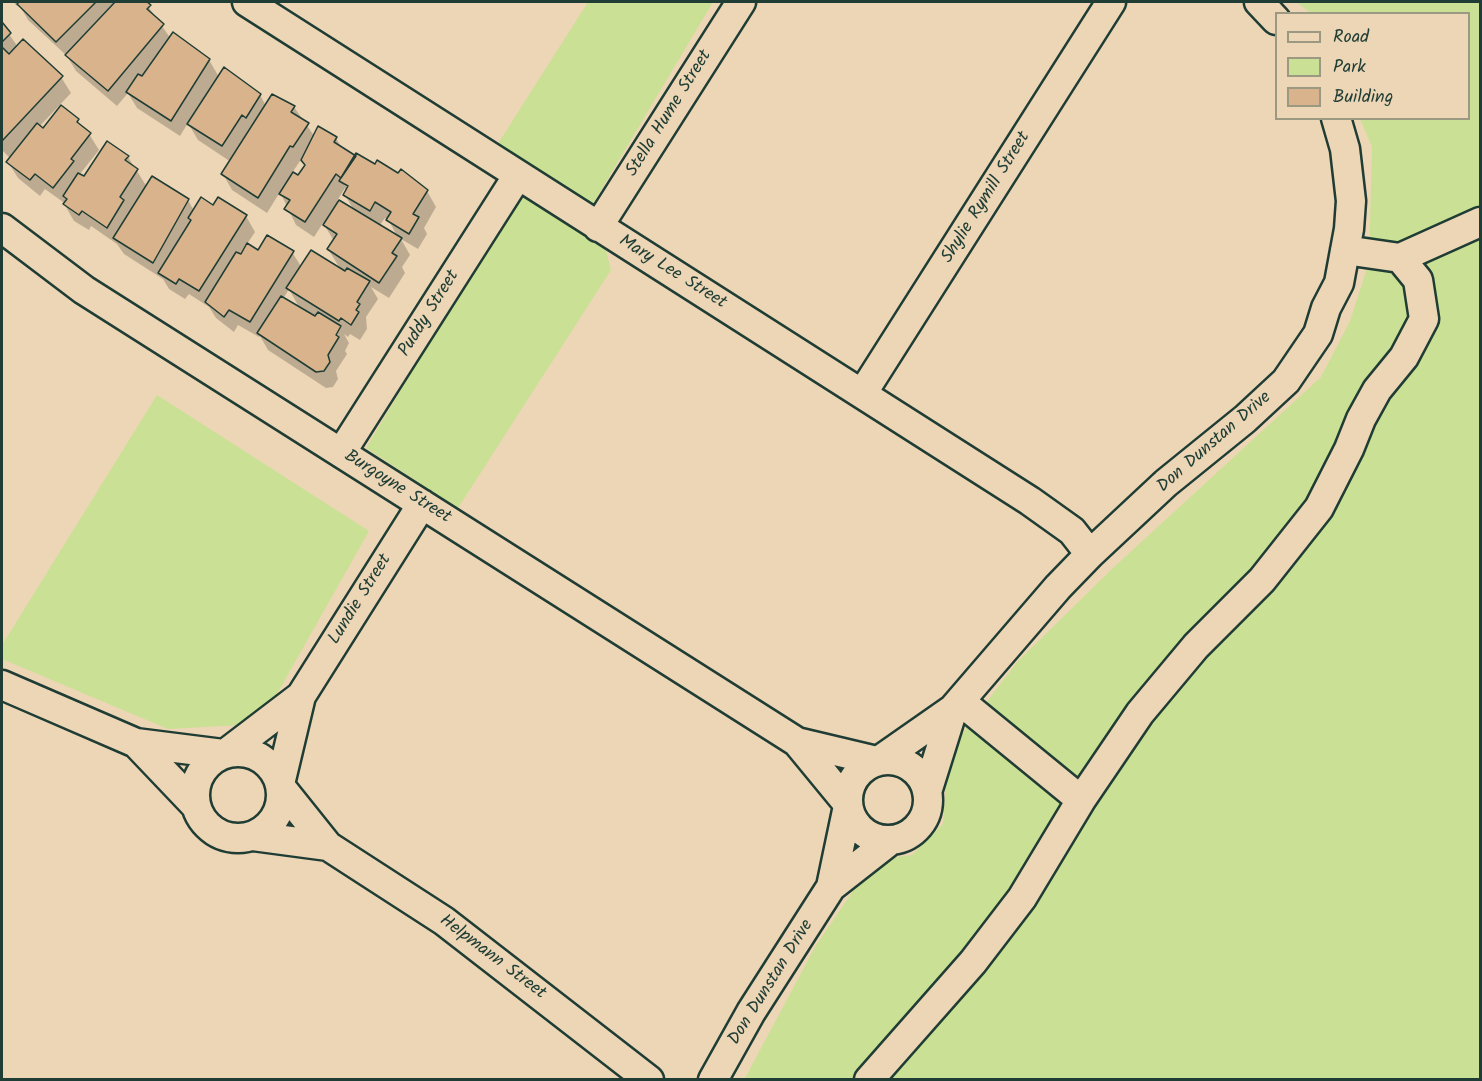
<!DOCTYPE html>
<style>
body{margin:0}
#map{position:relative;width:1482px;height:1081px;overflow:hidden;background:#edd6b6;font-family:Kalam,sans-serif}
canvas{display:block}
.frame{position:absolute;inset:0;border:3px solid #1f3d34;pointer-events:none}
.legend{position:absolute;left:1275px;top:12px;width:195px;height:108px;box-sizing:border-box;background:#edd6b6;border:2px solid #9b9982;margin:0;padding:8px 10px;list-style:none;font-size:18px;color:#1f3d34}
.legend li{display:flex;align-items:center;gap:12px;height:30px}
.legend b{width:30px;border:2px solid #9b9982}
</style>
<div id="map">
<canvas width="1482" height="1081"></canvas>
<div class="frame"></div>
<ul class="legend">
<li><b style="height:8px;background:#edd6b6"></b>Road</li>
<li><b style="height:16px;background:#cae095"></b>Park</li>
<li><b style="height:16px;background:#d9b38b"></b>Building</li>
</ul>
</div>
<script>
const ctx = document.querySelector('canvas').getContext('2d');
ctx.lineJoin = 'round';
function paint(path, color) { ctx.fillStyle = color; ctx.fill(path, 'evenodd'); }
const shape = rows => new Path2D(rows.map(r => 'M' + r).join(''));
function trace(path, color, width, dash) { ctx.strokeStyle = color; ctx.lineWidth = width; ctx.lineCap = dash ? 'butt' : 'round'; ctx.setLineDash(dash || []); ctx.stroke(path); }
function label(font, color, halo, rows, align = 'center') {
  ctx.font = font + ' Kalam,sans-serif'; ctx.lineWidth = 4.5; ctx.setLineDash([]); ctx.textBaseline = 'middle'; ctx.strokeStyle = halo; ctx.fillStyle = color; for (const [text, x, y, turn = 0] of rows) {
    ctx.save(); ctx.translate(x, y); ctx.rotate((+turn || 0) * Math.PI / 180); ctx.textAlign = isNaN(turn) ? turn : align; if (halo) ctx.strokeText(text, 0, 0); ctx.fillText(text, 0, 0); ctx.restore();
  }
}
const green = shape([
 [588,2,713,2,594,202,611,270,458,508,366,448,516,198,499,142],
 [1297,2,1480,2,1480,1079,744,1080,815,947,855,888,889,858,912,855,943,824,948,752,1018,661,1114,567,1321,377,1350,321,1369,262,1372,147,1360,119,1468,118,1468,14,1310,13],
 [157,395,369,531,260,724,168,729,2,659,2,645]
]);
const shadow = shape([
 [13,2,145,2,171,39,209,60,219,77,260,95,266,106,272,96,294,107,315,137,336,138,342,149,427,191,436,207,424,228,427,234,418,249,401,239,410,255,402,267,405,273,389,298,371,287,378,299,366,317,367,329,360,340,350,334,348,337,344,334,349,343,345,351,347,354,336,371,338,379,333,387,326,388,268,350,260,336,259,337,238,325,234,332,216,318,209,307,189,294,185,299,169,289,163,279,124,254,117,244,91,226,89,230,74,221,63,202,45,189,40,196,18,178,8,162,11,159,2,150,2,24,18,47,61,77,71,93,39,127,43,130,89,134,99,150,80,174,82,177,84,178,128,157,147,187,188,200,194,211,214,207,246,216,255,232,247,244,258,252,292,252,302,268,341,270,328,249,334,241,323,223,314,237,296,225,280,192,267,213,232,190,223,174,231,162,198,140,188,123,180,136,137,108,128,93,117,106,76,71,67,56,28,20,19,4,17,6],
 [300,161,306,166,299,177,292,173],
 [344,181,354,191,344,185],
 [345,188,345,195,355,212,337,201],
 [385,218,388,219,397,236,380,225],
 [289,289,300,309,283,299]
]);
const building = shape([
 [19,2,96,2,56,42,17,4,19,2],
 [115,2,147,2,151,5,147,9,164,24,108,91,65,55,115,2],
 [2,22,11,33,2,42,2,22],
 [173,32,210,59,171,121,126,92,138,74,142,76,173,32],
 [23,39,63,76,2,141,2,47,9,54,23,39],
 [224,67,261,94,246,118,242,115,222,146,187,124,224,67],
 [272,94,295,106,291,112,309,123,293,147,290,146,258,198,221,174,272,94],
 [61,105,79,119,77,122,91,133,71,159,74,161,53,188,35,174,30,180,6,162,37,123,43,128,61,105],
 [318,126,337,137,334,142,356,156,341,178,336,174,305,222,284,209,290,200,279,194,293,172,298,175,305,165,301,160,318,126],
 [107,141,129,156,125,160,138,169,120,197,124,200,107,228,82,211,79,215,63,204,67,199,63,196,78,173,84,176,107,141],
 [356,153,375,164,377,160,398,173,401,169,428,190,413,214,419,217,409,234,386,220,391,212,375,202,370,211,343,195,348,186,339,181,356,153],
 [152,176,189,199,153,263,113,238,152,176],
 [201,197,213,205,218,197,247,215,199,291,179,279,176,284,158,273,191,220,188,218,201,197],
 [339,200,402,238,392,253,397,256,379,283,327,249,337,234,323,225,339,200],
 [267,235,294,251,250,322,229,310,224,317,205,302,236,252,241,254,247,243,258,250,267,235],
 [311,250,345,271,347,268,370,281,357,302,360,304,356,310,359,312,351,325,341,318,339,321,286,288,311,250],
 [281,296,315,316,318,312,341,326,336,335,339,337,328,355,330,362,324,371,316,372,257,333,281,296]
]);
const minor = shape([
 [247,2,1030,501,1072,531,1090,554],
 [1259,2,1276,20],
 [598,227,741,2],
 [2,228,84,290,797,742,848,804],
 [1345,250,1400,258,1480,222],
 [862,394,1111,2],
 [341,453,518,175],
 [2,685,136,743,223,754],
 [960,701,1081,800],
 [797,742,877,761],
 [136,743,195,805],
 '195 795a43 43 0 1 1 86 0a43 43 0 1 1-86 0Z',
 [225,754,301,696],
 [880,760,953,709,1058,587,1090,554,1166,483,1245,419,1286,381,1318,334,1326,308,1339,283,1349,229,1351,201,1345,149,1336,118],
 '848 800a40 40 0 1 1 80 0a40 40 0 1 1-80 0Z',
 [280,784,301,696,422,504],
 [280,786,328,846,444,921,649,1080],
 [927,792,953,709],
 [253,836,328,846],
 [831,887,848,806],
 [713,1080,751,1012,831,887,891,840],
 [869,1080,973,962,1022,898,1081,800,1140,713,1196,646,1262,580,1319,508,1349,449,1361,419,1377,390,1404,357,1424,319,1418,280,1400,258]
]);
const streetNames = [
 ["Stella Hume Street",670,114,-58],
 ["Shylie Rymill Street",987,198,-58],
 ["Mary Lee Street",672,273,32],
 ["Puddy Street",430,314,-58],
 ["Don Dunstan Drive",1215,443,-41],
 ["Burgoyne Street",397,488,32],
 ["Lundie Street",361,600,-58],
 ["Helpmann Street",492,958,37],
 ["Don Dunstan Drive",772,983,-58]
];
paint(green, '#cae095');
paint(shadow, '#0003');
paint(building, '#d9b38b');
trace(building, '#1f3d34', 1.5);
trace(minor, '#1f3d34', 33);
trace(minor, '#edd6b6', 28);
label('18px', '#1f3d34', '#edd6b6', streetNames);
</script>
